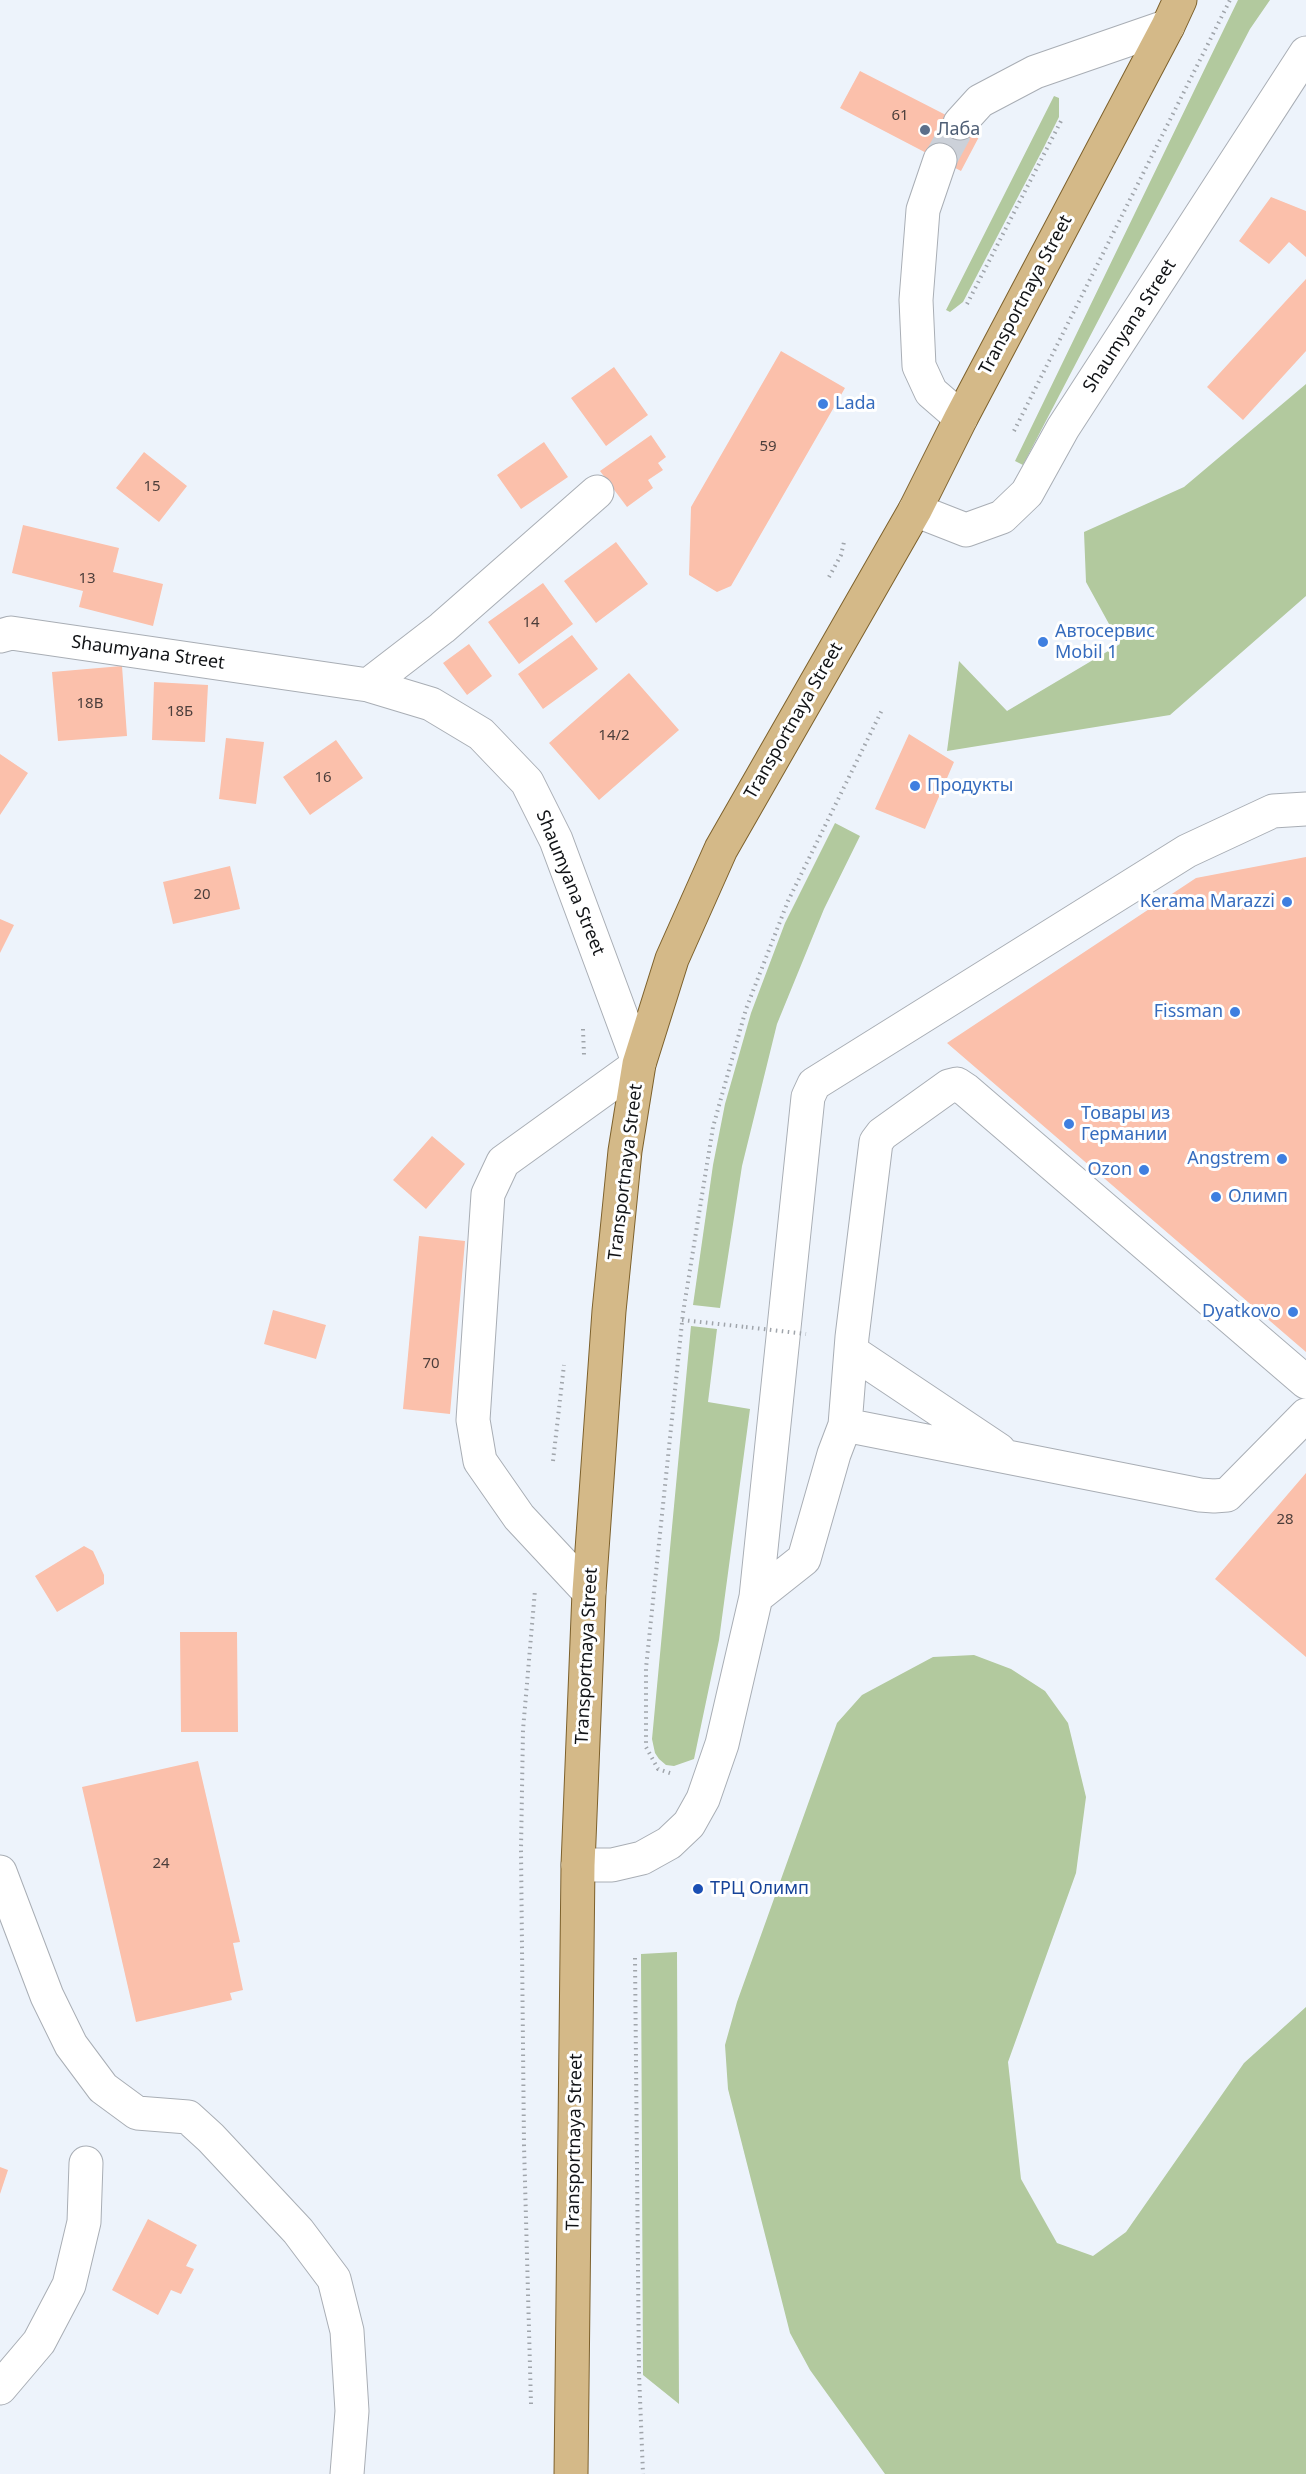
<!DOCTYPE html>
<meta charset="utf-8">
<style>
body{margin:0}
canvas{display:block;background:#edf3fb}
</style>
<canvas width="1306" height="2474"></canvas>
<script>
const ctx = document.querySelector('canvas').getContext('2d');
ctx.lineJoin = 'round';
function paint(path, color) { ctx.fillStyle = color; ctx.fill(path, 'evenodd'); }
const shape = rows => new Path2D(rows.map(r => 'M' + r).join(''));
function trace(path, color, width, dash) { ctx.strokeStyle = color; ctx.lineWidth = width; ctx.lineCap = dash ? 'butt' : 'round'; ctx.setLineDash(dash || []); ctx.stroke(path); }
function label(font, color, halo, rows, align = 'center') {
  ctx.font = font + ' "Noto Sans",sans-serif'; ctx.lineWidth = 6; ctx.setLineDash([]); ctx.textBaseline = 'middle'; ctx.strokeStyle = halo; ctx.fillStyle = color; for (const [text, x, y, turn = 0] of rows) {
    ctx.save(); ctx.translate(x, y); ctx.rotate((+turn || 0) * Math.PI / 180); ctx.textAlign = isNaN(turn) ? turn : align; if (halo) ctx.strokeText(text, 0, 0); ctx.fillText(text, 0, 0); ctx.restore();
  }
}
const green = shape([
 [1238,0,1270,0,1250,29,1023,465,1015,461],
 [1054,96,1059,98,1059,117,1043,149,963,302,950,312,946,310],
 [1306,384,1306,596,1170,715,947,751,959,661,1007,711,1120,644,1086,582,1084,532,1184,487],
 [835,823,860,836,824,909,777,1024,742,1166,720,1308,693,1305,713,1165,725,1104,751,1013,785,923],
 [691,1326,717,1329,708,1402,750,1409,719,1640,694,1759,674,1766,666,1765,659,1759,655,1753,652,1739],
 [974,1655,1011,1669,1045,1691,1068,1723,1086,1797,1076,1873,1008,2062,1021,2179,1057,2243,1093,2256,1126,2232,1244,2063,1306,2007,1306,2474,885,2474,810,2370,790,2333,728,2089,725,2045,737,2002,837,1723,862,1695,933,1657],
 [677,1952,679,2404,643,2375,641,1954]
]);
const building = shape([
 [860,71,981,133,961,171,840,108],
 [1271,197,1306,211,1306,257,1289,242,1269,264,1239,241],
 [1306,279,1306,351,1243,420,1207,387],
 [781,351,845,388,731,586,717,592,689,575,691,507],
 [614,367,648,415,606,446,571,398],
 [651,435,666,457,658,463,663,470,648,480,653,488,627,507,600,471],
 [544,442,568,477,521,509,497,475],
 [144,452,187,486,159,522,116,488],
 [23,525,119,548,113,572,163,584,153,626,79,607,83,591,12,573],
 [616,542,648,584,596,623,564,581],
 [543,583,573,624,519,664,488,622],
 [572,635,598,669,543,709,518,674],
 [469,644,492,676,467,695,443,663],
 [122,666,127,736,58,741,52,672],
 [629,673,679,730,599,800,549,743],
 [154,682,208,685,205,742,152,740],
 [909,734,954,762,925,829,875,809],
 [226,738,264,742,256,804,219,799],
 [336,740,363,778,310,815,283,777],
 [0,754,28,773,0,815],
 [1306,857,1306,1352,947,1043,1196,878],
 [230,866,240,909,173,924,163,882],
 [0,919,14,925,0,953],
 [432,1136,465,1164,426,1209,393,1180],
 [419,1236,465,1241,450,1414,403,1409],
 [273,1310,326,1325,316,1359,264,1344],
 [1306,1473,1306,1657,1215,1579],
 [84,1546,93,1551,104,1575,104,1584,57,1612,35,1576],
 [180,1632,237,1632,238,1732,181,1732],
 [198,1761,240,1942,233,1943,243,1990,230,1993,232,2000,136,2022,82,1787],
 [0,2167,8,2170,0,2194],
 [148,2219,197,2245,186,2266,194,2269,181,2294,171,2290,158,2315,112,2290]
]);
const minorTunnel = shape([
 [940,160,960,123]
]);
const path = shape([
 [967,304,1061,121],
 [1014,431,1230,0],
 [829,577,841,555,844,542],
 [583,1029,584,1055],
 [682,1320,746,1327],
 [553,1461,564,1365],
 [670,1773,658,1769,646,1747,646,1668,683,1313,713,1127,746,1009,788,901,882,710],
 [635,1958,639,2373,643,2474],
 [531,2404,524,2145,521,1850,523,1730,535,1590]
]);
const minor = shape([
 [960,123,980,101,1035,72,1168,26],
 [940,160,923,210,916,300,919,366,931,392,961,418],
 [915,510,966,530,1002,517,1027,493,1063,428,1306,53],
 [0,636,11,633,368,685,431,704,481,734,527,782,556,840,639,1064,503,1162,488,1194,473,1420,480,1461,519,1517,589,1592],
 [368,685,442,628,597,492],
 [851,1351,999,1450],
 [845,1425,1200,1495,1214,1496,1227,1495,1306,1415],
 [756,1597,804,1559,834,1454,845,1425,852,1337,876,1142,882,1134,949,1086,957,1084,966,1090,1306,1382],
 [578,1865,612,1865,642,1858,669,1843,689,1824,703,1799,722,1744,756,1597,808,1097,814,1084,1187,851,1273,811,1306,809],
 [0,1872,47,1996,71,2045,103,2088,137,2113,188,2117,211,2138,298,2231,334,2279,347,2331,352,2411,347,2474],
 [0,2388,39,2342,69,2285,84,2222,86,2163]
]);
const major = shape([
 [571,2474,578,1865,589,1592,609,1311,625,1151,639,1064,672,959,721,849,915,510,961,418,1168,26,1180,0]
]);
const pathBridge = shape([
 [746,1327,806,1334]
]);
const markers = [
 [925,130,6,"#5c6f8a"],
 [823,404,6,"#3f7fe0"],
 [1043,642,6,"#3f7fe0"],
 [915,786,6,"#3f7fe0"],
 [1287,902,6,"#3f7fe0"],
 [1235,1012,6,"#3f7fe0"],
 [1069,1124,6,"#3f7fe0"],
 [1282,1159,6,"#3f7fe0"],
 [1144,1170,6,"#3f7fe0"],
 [1216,1197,6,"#3f7fe0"],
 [1293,1312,6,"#3f7fe0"],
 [698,1889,6,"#1a4fb4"]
];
const numberNames = [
 ["61",900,116],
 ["59",768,447],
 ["15",152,487],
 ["13",87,579],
 ["14",531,623],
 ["18В",90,704],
 ["18Б",180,712],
 ["14/2",614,736],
 ["16",323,778],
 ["20",202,895],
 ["70",431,1364],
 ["28",1285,1520],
 ["24",161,1864]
];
const serviceNames = [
 ["Лаба",937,130]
];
const streetNames = [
 ["Transportnaya Street",1026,295,-62],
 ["Shaumyana Street",1130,326,-57],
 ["Shaumyana Street",148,653,8],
 ["Transportnaya Street",794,721,-60],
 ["Shaumyana Street",570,883,68],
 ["Transportnaya Street",626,1172,-83],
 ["Transportnaya Street",587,1656,-87],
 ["Transportnaya Street",575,2142,-89]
];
const shopNames = [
 ["Lada",835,404],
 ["Автосервис",1055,632],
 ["Mobil 1",1055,653],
 ["Продукты",927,786],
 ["Kerama Marazzi",1275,902,"right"],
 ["Fissman",1223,1012,"right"],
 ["Товары из",1081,1114],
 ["Германии",1081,1135],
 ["Angstrem",1270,1159,"right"],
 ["Ozon",1132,1170,"right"],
 ["Олимп",1228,1197],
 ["Dyatkovo",1281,1312,"right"]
];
const transitNames = [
 ["ТРЦ Олимп",710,1889]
];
paint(green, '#b2c99e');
paint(building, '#fbc0ab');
trace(minorTunnel, '#ccd1d9', 33, [33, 16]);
trace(minor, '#a9aeb5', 35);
trace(major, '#7d612c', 35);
trace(path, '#a0a5ab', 4, [1.5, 4.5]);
trace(minor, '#fff', 33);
trace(major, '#d4b988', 33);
trace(pathBridge, '#a0a5ab', 4, [1.5, 4.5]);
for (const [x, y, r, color] of markers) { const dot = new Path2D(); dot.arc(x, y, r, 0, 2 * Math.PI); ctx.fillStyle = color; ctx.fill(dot); trace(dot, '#fff', 2); }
label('15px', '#4c3e3b', null, numberNames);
label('18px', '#4e5e75', '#fff', serviceNames, 'left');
label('18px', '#111316', '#fff', streetNames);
label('18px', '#366cbe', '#fff', shopNames, 'left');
label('18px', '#164399', '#fff', transitNames, 'left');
</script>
